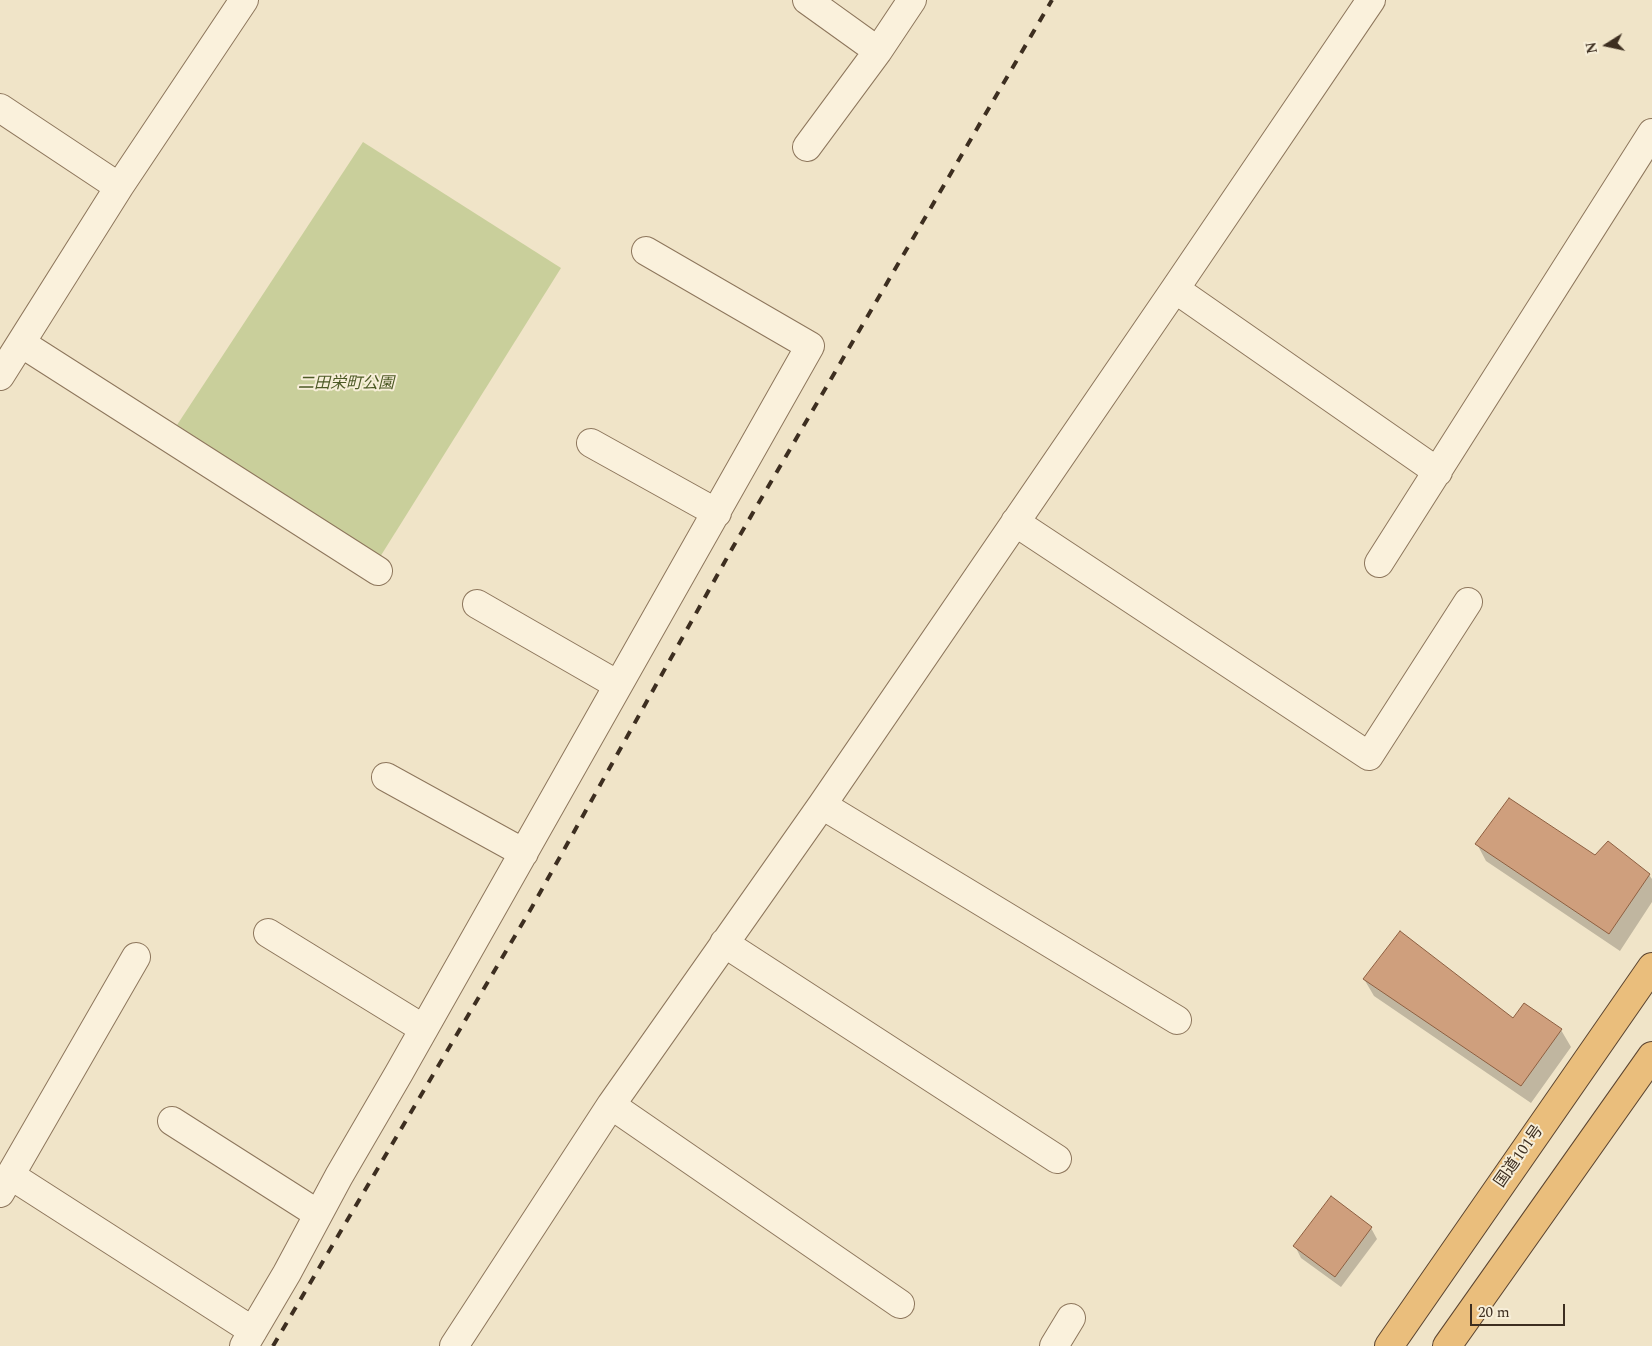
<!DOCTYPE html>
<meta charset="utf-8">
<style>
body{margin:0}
#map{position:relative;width:1652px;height:1346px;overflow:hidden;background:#f0e4c8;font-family:Spectral,serif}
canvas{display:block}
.north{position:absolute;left:1582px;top:20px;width:50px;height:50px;-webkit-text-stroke:4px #f7eed8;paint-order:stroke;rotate:260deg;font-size:14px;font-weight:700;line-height:20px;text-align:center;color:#3d2e20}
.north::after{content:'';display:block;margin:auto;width:18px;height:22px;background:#3d2e20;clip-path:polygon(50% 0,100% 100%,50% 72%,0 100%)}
.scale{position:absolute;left:1470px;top:1304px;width:95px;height:22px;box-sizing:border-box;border:2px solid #3d2e20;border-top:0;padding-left:6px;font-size:15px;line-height:18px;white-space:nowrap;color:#3d2e20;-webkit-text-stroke:4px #f7eed8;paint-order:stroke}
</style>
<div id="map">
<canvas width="1652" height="1346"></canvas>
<div class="north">N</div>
<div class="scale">20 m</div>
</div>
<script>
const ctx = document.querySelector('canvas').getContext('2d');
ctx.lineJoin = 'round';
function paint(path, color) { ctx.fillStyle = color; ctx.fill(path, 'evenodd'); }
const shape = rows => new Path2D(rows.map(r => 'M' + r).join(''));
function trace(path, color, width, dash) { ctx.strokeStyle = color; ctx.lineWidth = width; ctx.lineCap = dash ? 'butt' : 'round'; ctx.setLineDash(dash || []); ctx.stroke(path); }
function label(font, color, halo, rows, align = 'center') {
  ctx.font = font + ' Spectral,"Noto Sans JP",serif'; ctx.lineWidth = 4; ctx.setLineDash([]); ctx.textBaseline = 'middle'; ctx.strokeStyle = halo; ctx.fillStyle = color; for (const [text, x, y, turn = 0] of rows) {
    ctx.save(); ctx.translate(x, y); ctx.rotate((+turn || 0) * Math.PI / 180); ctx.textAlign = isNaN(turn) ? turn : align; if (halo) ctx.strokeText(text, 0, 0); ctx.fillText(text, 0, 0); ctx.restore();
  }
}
const green = shape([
 [363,142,561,268,380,557,177,425]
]);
const shadow = shape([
 [1477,844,1595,857,1649,875,1652,879,1652,902,1620,951,1486,861],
 [1364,979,1514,1020,1561,1030,1571,1047,1531,1103,1374,996],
 [1371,1228,1377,1239,1341,1287,1301,1258,1295,1246]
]);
const building = shape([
 [1509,798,1595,855,1608,841,1650,874,1609,934,1475,844,1509,798],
 [1400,931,1513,1018,1524,1003,1562,1029,1521,1086,1363,979,1400,931],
 [1331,1196,1372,1227,1335,1277,1293,1246,1331,1196]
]);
const minor = shape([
 [807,0,878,51],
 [0,108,119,187],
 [807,147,878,51,912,0],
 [1175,289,1438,472],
 [21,343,378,571],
 [0,376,119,187,244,0],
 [591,443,717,513],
 [1015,522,1369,756,1468,602],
 [1379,563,1652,133],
 [477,604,618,685],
 [386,777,524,853],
 [822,805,1177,1020],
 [268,933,424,1029],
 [724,943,1057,1159],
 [611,1105,900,1304],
 [172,1121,318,1214],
 [10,1175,253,1331],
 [0,1193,136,957],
 [244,1346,287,1273,339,1176,399,1073,810,346,646,251],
 [454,1346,611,1105,822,805,1175,289,1371,0],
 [1054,1346,1071,1318]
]);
const trunk = shape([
 [1389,1346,1652,967],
 [1447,1346,1652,1056]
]);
const rail = shape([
 [273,1346,532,907,733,547,1052,0]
]);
const parkNames = [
 ["二田栄町公園",346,385]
];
const streetNames = [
 ["国道101号",1520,1157,-55]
];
paint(green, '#c9cf9b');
paint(shadow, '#0003');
paint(building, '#cf9f7d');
trace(building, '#8d5f41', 1);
trace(minor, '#8d765c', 30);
trace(trunk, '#5b4430', 30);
trace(minor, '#faf1dc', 28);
trace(trunk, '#eabe7c', 28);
trace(rail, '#3d2e20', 4, [9, 9]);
label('italic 16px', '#4d5a26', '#f7eed8', parkNames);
label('16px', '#3d2e20', '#f7eed8', streetNames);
</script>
